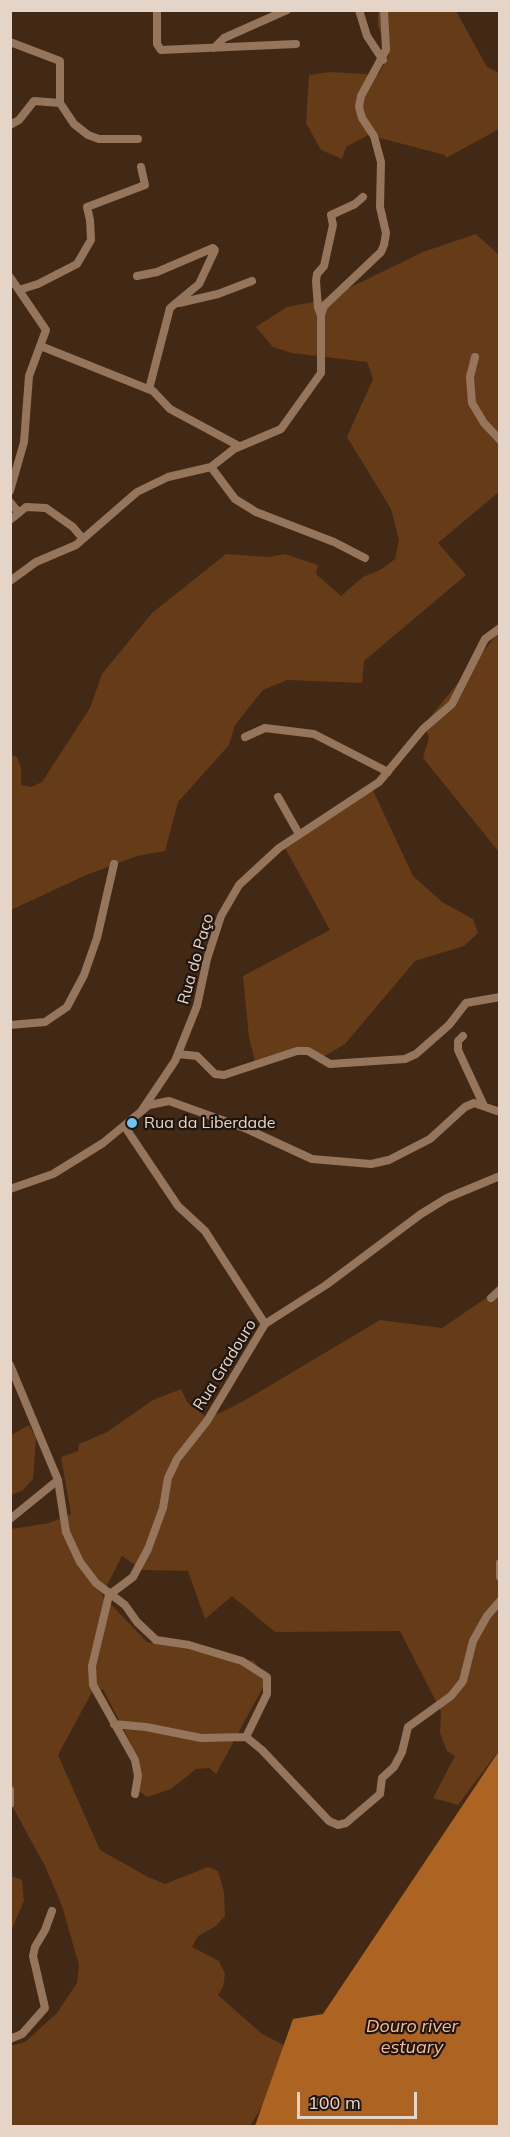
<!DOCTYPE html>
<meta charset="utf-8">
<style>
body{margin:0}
#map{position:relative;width:510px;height:2137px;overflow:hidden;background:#422916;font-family:Mulish,sans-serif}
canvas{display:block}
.frame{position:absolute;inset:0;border:12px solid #e5d5c9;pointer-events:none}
.scale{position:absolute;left:297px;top:2092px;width:120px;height:27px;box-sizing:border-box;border:3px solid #e5d5c9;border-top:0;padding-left:8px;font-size:18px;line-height:21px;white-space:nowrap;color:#e5d5c9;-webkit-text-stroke:4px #20150d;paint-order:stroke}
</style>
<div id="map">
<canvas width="510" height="2137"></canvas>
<div class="frame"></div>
<div class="scale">100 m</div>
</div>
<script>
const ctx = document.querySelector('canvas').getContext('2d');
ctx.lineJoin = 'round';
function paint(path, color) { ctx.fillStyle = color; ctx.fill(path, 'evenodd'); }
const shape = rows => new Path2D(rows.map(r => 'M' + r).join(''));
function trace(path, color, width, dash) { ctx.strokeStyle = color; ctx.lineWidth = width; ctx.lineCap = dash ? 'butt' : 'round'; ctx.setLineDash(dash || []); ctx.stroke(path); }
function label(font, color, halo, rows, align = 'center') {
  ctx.font = font + ' Mulish,sans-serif'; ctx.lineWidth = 4.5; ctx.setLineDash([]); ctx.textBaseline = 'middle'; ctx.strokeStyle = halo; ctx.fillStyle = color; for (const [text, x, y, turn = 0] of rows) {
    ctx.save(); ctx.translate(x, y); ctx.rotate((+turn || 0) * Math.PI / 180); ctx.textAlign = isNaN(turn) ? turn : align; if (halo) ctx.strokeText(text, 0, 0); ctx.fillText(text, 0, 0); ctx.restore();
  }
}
const green = shape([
 [378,11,456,11,487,67,499,73,499,129,446,158,445,155,368,135,346,147,342,159,321,150,306,123,309,75,331,72,378,75,389,55,378,26],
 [476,234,499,255,500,491,438,543,466,575,364,661,362,683,287,680,263,690,235,725,229,745,178,802,165,851,137,856,86,875,11,910,11,755,17,757,21,768,21,785,31,787,42,782,90,708,102,674,152,613,226,554,268,557,285,554,318,565,316,574,341,596,363,577,382,569,395,559,399,540,391,509,347,437,373,379,367,362,292,353,273,347,256,327,287,307,324,300,423,252],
 [499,632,499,852,423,758,429,737,423,726],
 [372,788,413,876,442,902,473,919,478,933,464,946,415,961,345,1044,318,1060,305,1047,256,1065,249,1038,243,976,330,930,284,846],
 [499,1284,500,1749,458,1805,433,1798,455,1756,447,1751,440,1733,441,1711,400,1631,275,1632,232,1596,205,1619,188,1571,143,1570,122,1556,102,1595,147,1642,254,1661,267,1680,216,1774,209,1768,196,1769,171,1789,147,1797,136,1789,138,1768,132,1746,103,1689,92,1692,58,1755,100,1850,148,1877,165,1884,208,1867,218,1871,224,1892,225,1916,216,1926,198,1936,192,1947,219,1961,225,1974,223,1987,218,1995,262,2034,292,2049,270,2094,250,2126,11,2126,10,2046,25,2042,57,2013,77,1983,79,1965,62,1906,45,1866,11,1804,11,1529,49,1523,71,1514,61,1457,78,1451,79,1444,107,1432,153,1400,181,1389,187,1402,205,1416,220,1413,249,1398,380,1320,442,1328,489,1296],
 [29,1425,36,1438,33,1479,23,1490,11,1495,11,1435],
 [11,1876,22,1880,24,1901,11,1931]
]);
const water = shape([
 [499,1751,499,2126,255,2126,293,2019,323,2014]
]);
const minor = shape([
 [157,10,157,44,161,50,296,44],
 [359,10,367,36,383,60],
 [10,42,60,61,60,103,74,124,88,135,99,139,138,139],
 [214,48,224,38,287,10],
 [10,125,19,120,34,101,60,103],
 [137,276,157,272,213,248,215,250,199,284,170,308,149,389],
 [10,277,46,330,29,376,24,442,10,491],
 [19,290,38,284,77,264,91,240,90,220,87,207,145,185,141,167],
 [179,303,218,294,252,281],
 [321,315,318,308,316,281,317,274,324,266,333,225,331,215,355,204,363,197],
 [43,347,153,391,170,409,239,446],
 [475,357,470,377,472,403,484,423,500,440],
 [211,467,235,499,256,512,334,542,365,558],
 [10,502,19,513],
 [10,520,26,507,46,508,73,527,83,539],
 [10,581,36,562,76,545,137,492,168,477,211,467,234,449,281,429,321,373,321,315,324,306,381,252,384,245,386,233,380,207,381,162,374,136,362,118,359,107,361,96,386,50,384,10],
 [245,737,265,728,314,734,388,772],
 [278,797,299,834],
 [10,1025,45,1022,67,1007,84,975,97,938,114,864],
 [463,1036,458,1041,458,1050,484,1106],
 [178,1054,197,1056,215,1074,224,1075,297,1051,308,1051,330,1064,405,1059,416,1054,449,1025,466,1003,500,997],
 [142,1110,175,1061,197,1006,207,959,221,916,239,885,279,848,379,782,423,729,452,704,485,639,500,628],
 [125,1127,178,1206,205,1231,265,1324],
 [10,1189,53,1174,103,1143,149,1105,169,1101,247,1129,312,1159,371,1164,389,1160,430,1139,465,1107,474,1103,500,1112],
 [491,1298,500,1290],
 [10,1365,58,1480,66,1532,80,1562,96,1583,125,1605,137,1622,156,1640,189,1645,242,1661,267,1677,267,1694,246,1737],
 [10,1519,58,1480],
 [500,1563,500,1577],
 [109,1595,133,1577,148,1549,163,1508,168,1478,177,1459,207,1421,265,1324,326,1285,421,1214,447,1198,500,1176],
 [109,1595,92,1666,93,1685,135,1760,138,1776,135,1794],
 [114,1724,146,1727,201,1738,246,1737,262,1750,329,1821,338,1825,346,1823,380,1794,382,1778,394,1767,402,1752,408,1727,451,1696,463,1681,473,1641,487,1616,500,1601],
 [10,1790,10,1804],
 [10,2039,22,2034,45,2008,33,1956,35,1947,45,1930,52,1911]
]);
const markers = [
 [132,1123,6,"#70c2f4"]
];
const streetNames = [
 ["Rua do Paço",196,959,-74],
 ["Rua Gradouro",225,1365,-58]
];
const poiNames = [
 ["Rua da Liberdade",144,1123]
];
const waterNames = [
 ["Douro river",412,2027],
 ["estuary",412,2048]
];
paint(green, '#653b18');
paint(water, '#ad6423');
trace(minor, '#96755d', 8);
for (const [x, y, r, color] of markers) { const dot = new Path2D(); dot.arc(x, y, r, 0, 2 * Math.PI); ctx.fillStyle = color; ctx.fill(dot); trace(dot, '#20150d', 2); }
label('16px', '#e5d5c9', '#20150d', streetNames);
label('16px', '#e5d5c9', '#20150d', poiNames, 'left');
label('italic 18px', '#f8bc90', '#20150d', waterNames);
</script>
